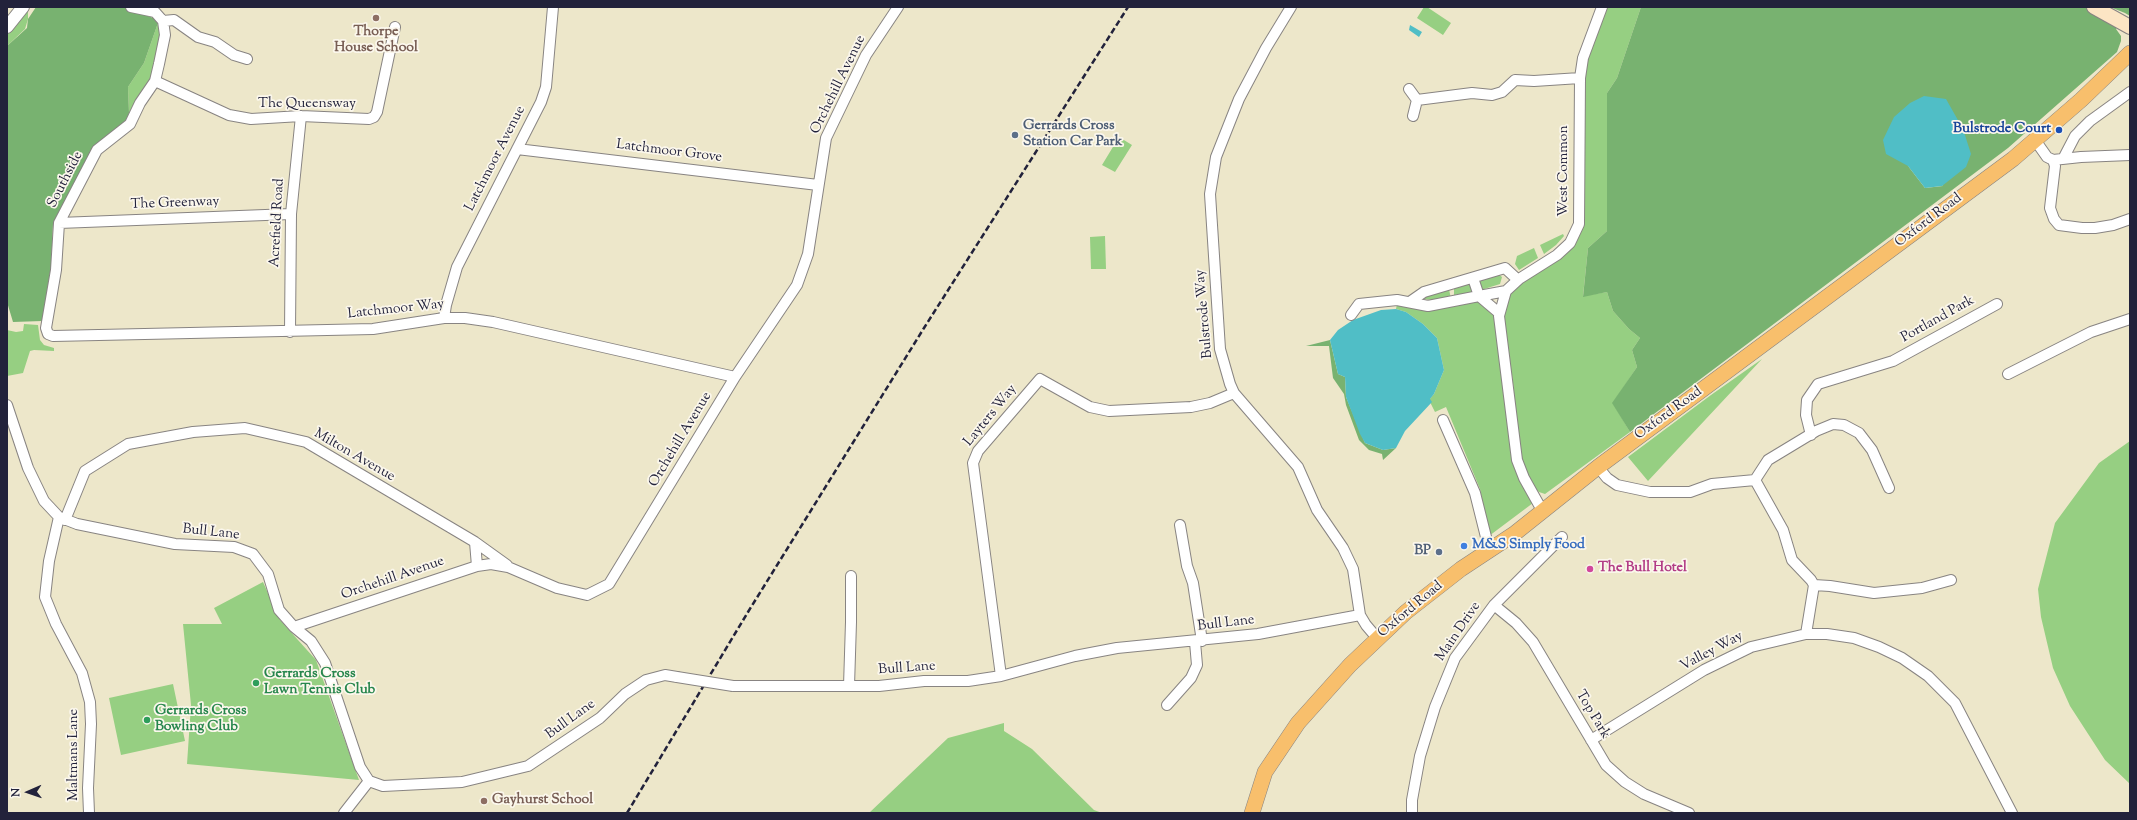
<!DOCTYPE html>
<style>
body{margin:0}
#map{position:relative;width:2137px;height:820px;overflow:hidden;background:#ede7ca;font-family:"Sorts Mill Goudy",serif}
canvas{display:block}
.frame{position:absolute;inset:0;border:8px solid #22223b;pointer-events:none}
.north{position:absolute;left:8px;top:772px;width:40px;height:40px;-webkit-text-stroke:3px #fbf7ec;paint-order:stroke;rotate:268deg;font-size:11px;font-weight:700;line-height:16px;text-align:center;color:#22223b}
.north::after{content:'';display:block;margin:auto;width:14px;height:18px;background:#22223b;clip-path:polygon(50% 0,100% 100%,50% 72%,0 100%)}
</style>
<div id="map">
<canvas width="2137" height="820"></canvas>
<div class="frame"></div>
<div class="north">N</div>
</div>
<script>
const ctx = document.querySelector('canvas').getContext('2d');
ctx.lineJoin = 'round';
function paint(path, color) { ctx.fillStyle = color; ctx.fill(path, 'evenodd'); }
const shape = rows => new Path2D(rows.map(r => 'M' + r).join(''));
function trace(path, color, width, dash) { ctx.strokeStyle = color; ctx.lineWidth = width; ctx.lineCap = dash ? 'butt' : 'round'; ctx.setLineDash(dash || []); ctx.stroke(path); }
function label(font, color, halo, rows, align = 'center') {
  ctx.font = font + ' "Sorts Mill Goudy",serif'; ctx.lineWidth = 3.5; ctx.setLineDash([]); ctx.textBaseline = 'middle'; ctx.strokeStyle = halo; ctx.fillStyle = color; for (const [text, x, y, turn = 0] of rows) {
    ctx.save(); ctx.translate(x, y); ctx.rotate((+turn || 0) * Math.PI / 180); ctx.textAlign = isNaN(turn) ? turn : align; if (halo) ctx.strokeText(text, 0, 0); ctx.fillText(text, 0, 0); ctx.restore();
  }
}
const green = shape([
 [1424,7,1427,7,1451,23,1443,35,1417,18],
 [1606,7,1641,7,1617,78,1607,93,1607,231,1588,248,1583,296,1607,292,1613,311,1629,329,1640,338,1632,350,1637,367,1613,403,1630,432,1545,494,1539,492,1534,487,1521,459,1511,400,1514,391,1512,375,1506,364,1503,319,1510,294,1520,282,1576,239,1581,109,1586,62],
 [28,11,28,19,25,29,7,46,7,34],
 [159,20,163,33,153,75,129,113,128,87,144,63],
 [1119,137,1132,145,1115,172,1102,165],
 [1563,234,1564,236,1556,245,1544,254,1540,245],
 [1105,236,1106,269,1091,269,1090,237],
 [1534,248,1538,258,1519,270,1515,264,1517,256],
 [1498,274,1502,277,1500,284,1481,290,1478,280],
 [1469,282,1475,292,1454,295,1454,288],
 [1449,289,1451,299,1439,301,1425,299,1424,296],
 [1477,301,1495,317,1514,457,1533,503,1489,536,1480,489,1446,407,1435,412,1429,400,1434,394,1444,370,1437,338,1423,324,1406,312,1396,309,1397,304],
 [24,324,38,325,40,340,44,345,54,348,54,351,34,350,30,351,23,373,7,376,7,330,16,332,23,331],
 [1762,359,1648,481,1628,457,1711,395],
 [2130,441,2130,784,2105,760,2070,706,2053,668,2041,617,2038,589,2055,523,2099,463],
 [263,582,280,620,316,660,359,780,187,764,191,705,183,624,222,624,214,608],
 [173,684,185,741,121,755,109,698],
 [1004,723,1004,731,1032,749,1094,810,1102,813,869,813,948,738]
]);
const forest = shape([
 [36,7,123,7,159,20,144,63,128,87,129,113,126,127,90,153,53,224,51,267,42,321,13,322,7,302,7,46,27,28,28,19],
 [1641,7,2086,7,2118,26,2116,29,2121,36,2121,41,2117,52,2008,148,1630,432,1612,403,1637,367,1632,350,1640,338,1629,329,1613,311,1607,292,1583,297,1588,248,1607,231,1607,93,1617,78],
 [1908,166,1943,186,1925,188],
 [2110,7,2130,7,2130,16,2125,13],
 [1330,340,1338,374,1345,377,1346,397,1365,443,1383,450,1396,448,1383,460,1382,454,1369,450,1359,440,1346,405,1344,394,1333,378,1329,346,1306,346]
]);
const water = shape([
 [1410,25,1422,32,1419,37,1409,30],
 [1924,96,1946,99,1963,129,1971,154,1966,167,1942,186,1925,188,1908,166,1886,154,1883,140,1894,117,1910,103],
 [1396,309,1406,312,1423,324,1437,338,1444,370,1434,394,1430,399,1432,402,1405,431,1396,448,1383,450,1365,443,1360,434,1346,397,1345,377,1338,374,1330,340,1338,330,1353,320,1381,310]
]);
const minor = shape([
 [131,7,155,12,163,21,165,35,159,64,155,81,140,103,130,124,97,150,59,223,56,270,46,328,48,334,53,336,373,329,444,318,465,318,493,322,735,377],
 [1291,7,1266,48,1239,99,1216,157,1210,194,1220,349,1230,384,1234,393,1298,467,1317,510,1343,548,1353,569,1360,615,1366,625,1377,638],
 [163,21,174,20,198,37,215,42,234,55,247,59],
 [155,81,229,115,251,119,301,116,369,119,374,117,377,112,395,27],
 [1409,89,1417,100],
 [1413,116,1417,100,1472,93,1492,95,1502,92,1515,80,1534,81,1580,78],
 [2035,140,2047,157,2053,160,2081,157,2130,155],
 [517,149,818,185],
 [2063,159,2075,136,2090,121,2130,92],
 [2053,160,2055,166,2050,208,2054,219,2059,225,2082,228,2095,228,2113,225,2130,219],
 [59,223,291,214],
 [1473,278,1479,296,1506,291],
 [1411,301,1424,292,1505,268,1518,280],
 [1351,315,1359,304,1397,300,1428,306,1479,296,1499,313],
 [444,318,446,305,457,267,541,102,546,87,553,7],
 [290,332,291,214,301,116],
 [2008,374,2091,332,2130,319],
 [7,405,28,468,44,501,59,517,77,524,175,544,234,547,253,554,268,574,279,610,294,627,311,641,325,663,360,767,369,781,383,786,462,782,528,766,600,718,625,694,646,680,665,675,677,677],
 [1443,420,1475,493,1487,541,1492,549],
 [1811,435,1806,415,1807,400,1818,384,1893,361,1997,304],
 [1598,467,1607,478,1617,485,1650,492,1690,492,1712,484,1755,480,1783,530,1792,560,1811,580,1814,585],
 [1755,480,1768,460,1816,431,1833,424,1844,425,1859,433,1872,450,1889,488],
 [1543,512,1524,478,1517,460,1499,316,1506,291,1519,279,1557,255,1570,243,1579,224,1580,78,1583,58,1602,7],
 [59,517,49,561,45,597,56,624,82,673,90,702,91,724,88,788,89,813],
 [65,520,85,471,128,444,193,432,245,428,306,442,475,542,507,565],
 [1180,525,1187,566,1193,583,1202,641],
 [475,542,477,566],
 [1814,585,1830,586,1874,593,1922,588,1951,580],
 [1494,605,1516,623,1533,642,1606,765,1625,782,1644,794,1689,813],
 [294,627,477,566,491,564,508,567,557,588,587,595,609,584,735,377,797,285,808,254,826,138,866,55,898,7],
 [1806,634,1814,585],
 [1001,676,973,463,978,451,1040,379,1090,407,1109,411,1191,407,1210,403,1234,393],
 [733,686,879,686,924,681,968,681,1001,676,1075,656,1117,648,1258,634,1360,615],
 [849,686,851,622,851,576],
 [1167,705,1191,678,1197,665,1195,642],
 [1591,740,1704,670,1751,647,1806,634,1827,634,1854,638,1879,647,1902,658,1928,676,1955,703,2012,813],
 [344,813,369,781],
 [1412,813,1412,800,1420,756,1435,707,1455,658,1494,605,1562,537]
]);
const tertiary = shape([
 [7,27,23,7]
]);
const secondary = shape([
 [2094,7,2130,27]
]);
const primary = shape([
 [1252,813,1265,772,1298,723,1350,665,1406,612,1461,569,1514,534,1598,467,2013,159,2081,100,2130,53]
]);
const rail = shape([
 [627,813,748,612,924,328,1128,7]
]);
const minorBridge = shape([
 [677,677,733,686]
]);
const markers = [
 [376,18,4,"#8d6e63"],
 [2059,130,4,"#1a4fb4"],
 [1015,135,4,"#5c6f8a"],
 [1464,546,4,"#3f7fe0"],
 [1439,552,4,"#5c6f8a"],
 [1590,569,4,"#d1479c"],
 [256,683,4,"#2e9e5b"],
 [147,720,4,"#2e9e5b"],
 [484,801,4,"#8d6e63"]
];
const educationNames = [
 ["Thorpe",376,33],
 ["House School",376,49],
 ["Gayhurst School",492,801,"left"]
];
const streetNames = [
 ["Orchehill Avenue",839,85,-64],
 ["The Queensway",307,105],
 ["Latchmoor Grove",669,152,7],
 ["Latchmoor Avenue",496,159,-63],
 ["West Common",1565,171,-90],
 ["Southside",66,180,-63],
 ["The Greenway",175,204,-2],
 ["Oxford Road",1929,221,-37],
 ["Acrefield Road",278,223,-87],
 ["Latchmoor Way",396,310,-6],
 ["Bulstrode Way",1205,314,-95],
 ["Portland Park",1938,320,-29],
 ["Oxford Road",1669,414,-36],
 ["Layters Way",991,416,-51],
 ["Orchehill Avenue",681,440,-59],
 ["Milton Avenue",354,456,30],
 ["Bull Lane",211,533,6],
 ["Orchehill Avenue",393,579,-19],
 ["Oxford Road",1411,610,-40],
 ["Bull Lane",1226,624,-7],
 ["Main Drive",1459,632,-56],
 ["Valley Way",1712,652,-28],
 ["Bull Lane",907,669,-4],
 ["Top Park",1592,715,59],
 ["Bull Lane",571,720,-36],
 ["Maltmans Lane",75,755,-90]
];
const serviceNames = [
 ["Gerrards Cross",1023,127],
 ["Station Car Park",1023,143],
 ["BP",1431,552,"right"]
];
const transitNames = [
 ["Bulstrode Court",2051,130]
];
const shopNames = [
 ["M&S Simply Food",1472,546]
];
const hotelNames = [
 ["The Bull Hotel",1598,569]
];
const leisureNames = [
 ["Gerrards Cross",264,675],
 ["Lawn Tennis Club",264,691],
 ["Gerrards Cross",155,712],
 ["Bowling Club",155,728]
];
paint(green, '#96cf82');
paint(forest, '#78b270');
paint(water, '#50bec6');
trace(minor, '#888482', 12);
trace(tertiary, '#888482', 14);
trace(secondary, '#888482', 16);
trace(primary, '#888482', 16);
trace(minor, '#fff', 10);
trace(tertiary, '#fff', 12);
trace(secondary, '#fce5c4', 14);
trace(primary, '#f8bf6c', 15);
trace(rail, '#22223b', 2.5, [6, 3]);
trace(minorBridge, '#888482', 12, []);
trace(minorBridge, '#fff', 10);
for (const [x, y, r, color] of markers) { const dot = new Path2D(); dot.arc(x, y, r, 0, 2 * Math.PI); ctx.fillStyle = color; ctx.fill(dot); trace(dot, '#fbf7ec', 1.5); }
label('bold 14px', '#785e54', '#fbf7ec', educationNames);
label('14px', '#22223b', '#fbf7ec', streetNames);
label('bold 14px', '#4e5e75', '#fbf7ec', serviceNames, 'left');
label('bold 14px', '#164399', '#fbf7ec', transitNames, 'right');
label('bold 14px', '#366cbe', '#fbf7ec', shopNames, 'left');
label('bold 14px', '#b23c85', '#fbf7ec', hotelNames, 'left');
label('bold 14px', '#27864d', '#fbf7ec', leisureNames, 'left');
</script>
